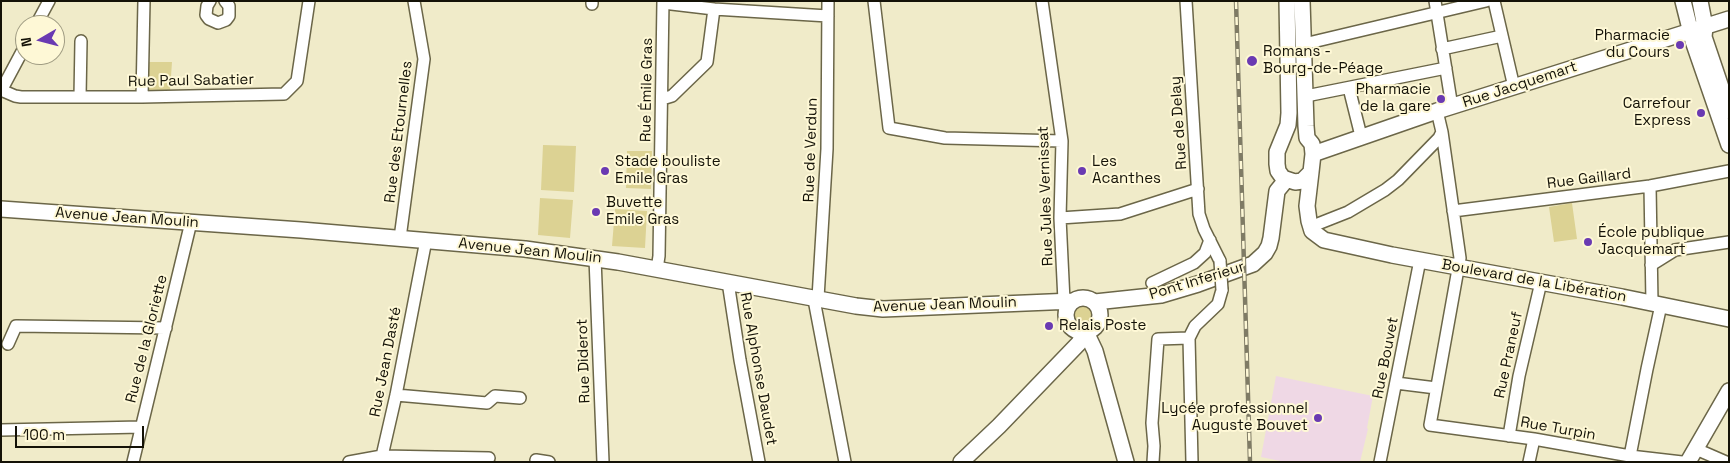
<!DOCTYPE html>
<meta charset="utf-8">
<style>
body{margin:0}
#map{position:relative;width:1730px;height:463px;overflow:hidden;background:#f0ebc9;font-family:"Space Grotesk",sans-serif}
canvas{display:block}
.frame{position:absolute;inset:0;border:2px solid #141207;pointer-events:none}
.north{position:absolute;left:15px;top:15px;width:50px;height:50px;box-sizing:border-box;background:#fef8d6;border:1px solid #a09c83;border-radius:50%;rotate:262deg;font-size:14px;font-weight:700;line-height:20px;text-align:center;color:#141207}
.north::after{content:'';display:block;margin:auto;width:18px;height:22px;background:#6a3ab2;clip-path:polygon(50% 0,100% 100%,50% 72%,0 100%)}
.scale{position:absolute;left:15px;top:426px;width:129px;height:22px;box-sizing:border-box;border:2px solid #141207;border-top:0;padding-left:6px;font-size:15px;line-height:18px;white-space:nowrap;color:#141207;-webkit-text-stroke:4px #fef8d6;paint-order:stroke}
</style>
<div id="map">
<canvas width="1730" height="463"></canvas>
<div class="frame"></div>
<div class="north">N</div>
<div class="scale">100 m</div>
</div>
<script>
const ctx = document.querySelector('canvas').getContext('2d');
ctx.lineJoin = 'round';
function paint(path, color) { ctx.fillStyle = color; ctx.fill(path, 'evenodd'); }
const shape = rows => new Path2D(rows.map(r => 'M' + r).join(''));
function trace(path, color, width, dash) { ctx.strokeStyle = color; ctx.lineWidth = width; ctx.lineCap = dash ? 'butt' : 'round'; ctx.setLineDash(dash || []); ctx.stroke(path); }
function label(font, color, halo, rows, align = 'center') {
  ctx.font = font + ' "Space Grotesk",sans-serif'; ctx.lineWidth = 4; ctx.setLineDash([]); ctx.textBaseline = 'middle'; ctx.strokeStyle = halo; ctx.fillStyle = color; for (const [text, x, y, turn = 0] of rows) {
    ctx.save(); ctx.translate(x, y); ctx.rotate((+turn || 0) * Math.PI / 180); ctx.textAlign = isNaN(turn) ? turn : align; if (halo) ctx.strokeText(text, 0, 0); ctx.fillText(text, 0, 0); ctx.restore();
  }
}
const education = shape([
 [1276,376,1373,396,1367,428,1368,429,1360,462,1285,462,1261,457]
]);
const green = shape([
 [146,62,172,62,170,91,149,91,146,87],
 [543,145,576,146,574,192,541,190],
 [627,151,652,151,651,189,626,188],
 [540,198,573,200,570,238,538,235],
 [1572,203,1577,239,1554,242,1549,207],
 [615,209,647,211,645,248,612,246],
 '1073 315a10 10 0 1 1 20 0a10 10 0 1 1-20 0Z'
]);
const minor = shape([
 [210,1,207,6,206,15,209,19,218,23,226,20,229,16,229,6,225,1],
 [592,1,592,4],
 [874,1,889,128,945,138,1062,141],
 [1042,1,1062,141,1060,218,1064,301],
 [1186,1,1199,214,1204,229,1220,261],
 [1435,1,1452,107],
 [1494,1,1514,87],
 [663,3,714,9,828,16],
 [36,25,49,1],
 [1304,44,1486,1],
 [1442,49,1502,36],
 [1349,88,1361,136],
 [1,90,15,96,21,97,142,97,284,94,297,81,309,1],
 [1,91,25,46],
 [1306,96,1446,68],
 [80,97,81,41],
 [142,97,144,1],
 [662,99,672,96,707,62,714,9],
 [1442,132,1460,258,1430,425,1534,439,1630,456,1682,462],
 [1650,186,1652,303],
 [1453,211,1650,186,1729,171],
 [1060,218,1120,214,1198,189],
 [1310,227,1348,212,1385,190,1398,180,1439,138,1442,132,1437,111],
 [400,238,424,59,414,1],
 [595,258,603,462],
 [1651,265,1675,250,1729,242],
 [657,269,659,256,663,1],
 [728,282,740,360,759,462],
 [1152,283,1194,263,1205,253,1210,240],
 [815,298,815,305,845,462],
 [818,298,827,149,828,1],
 [8,344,16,326,166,328],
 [1396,383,1436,388],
 [396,395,487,403,495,396,520,398],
 [1,430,141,427],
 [1509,436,1519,376,1541,282],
 [1696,449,1726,462],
 [382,456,489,458],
 [1630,456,1647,369,1661,305],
 [536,460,549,462],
 [133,462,191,222],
 [349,462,382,456,396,395,426,240],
 [1153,462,1154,446,1152,423,1158,339,1189,338],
 [1192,462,1189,338,1195,326,1218,304,1222,290],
 [1380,462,1420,260],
 [1529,462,1534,439]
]);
const major = shape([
 [1287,1,1289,113,1288,125,1277,152,1277,164,1278,171,1283,178,1295,182,1302,181,1311,172,1313,154,1312,144,1307,138,1306,126,1302,1],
 [1683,1,1693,41,1729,145],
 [1700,1,1705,27,1704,37,1729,111],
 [1313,154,1437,111,1729,19],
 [1311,172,1307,206,1309,221,1312,231,1324,240,1392,255,1622,297,1729,319],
 [1,209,301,230,525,249,618,262,856,306,883,309,1073,301],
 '1066 315a17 17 0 1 1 34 0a17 17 0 1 1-34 0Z',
 [1095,302,1161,295,1198,284,1253,264,1265,253,1269,246,1271,238,1277,191,1286,180],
 [1086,332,1095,351,1126,462],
 [961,462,999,426,1079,343,1084,333],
 [1688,462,1729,391]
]);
const rail = shape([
 [1236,1,1250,462]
]);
const minorBridge = shape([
 [1220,261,1222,290]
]);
const markers = [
 [1680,45,5,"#6a3ab2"],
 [1252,61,6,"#6a3ab2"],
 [1441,99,5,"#6a3ab2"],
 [1701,113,5,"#6a3ab2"],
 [605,171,5,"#6a3ab2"],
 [1082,171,5,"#6a3ab2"],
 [596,212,5,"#6a3ab2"],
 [1588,242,5,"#6a3ab2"],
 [1049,326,5,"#6a3ab2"],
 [1318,418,5,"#6a3ab2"]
];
const poiNames = [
 ["Pharmacie",1670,36,"right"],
 ["du Cours",1670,53,"right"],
 ["Romans -",1263,52],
 ["Bourg-de-Péage",1263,69],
 ["Pharmacie",1431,90,"right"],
 ["de la gare",1431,107,"right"],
 ["Carrefour",1691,104,"right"],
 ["Express",1691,121,"right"],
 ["Stade bouliste",615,162],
 ["Emile Gras",615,179],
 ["Les",1092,162],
 ["Acanthes",1092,179],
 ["Buvette",606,203],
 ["Emile Gras",606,220],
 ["École publique",1598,233],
 ["Jacquemart",1598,250],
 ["Relais Poste",1059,326],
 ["Lycée professionnel",1308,409,"right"],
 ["Auguste Bouvet",1308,426,"right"]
];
const streetNames = [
 ["Rue Paul Sabatier",191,81,-1],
 ["Rue Jacquemart",1520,85,-18],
 ["Rue Émile Gras",647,90,-89],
 ["Rue de Delay",1179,123,-94],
 ["Rue des Etournelles",399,132,-83],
 ["Rue de Verdun",811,150,-88],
 ["Rue Gaillard",1589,179,-7],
 ["Rue Jules Vernissat",1046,196,-92],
 ["Avenue Jean Moulin",127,218,4],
 ["Avenue Jean Moulin",530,251,6],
 ["Pont Inferieur",1197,281,-17],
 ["Boulevard de la Libération",1534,281,10],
 ["Avenue Jean Moulin",945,305,-2],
 ["Rue de la Gloriette",147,339,-76],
 ["Rue Praneuf",1509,355,-78],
 ["Rue Bouvet",1386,358,-79],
 ["Rue Diderot",584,361,-92],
 ["Rue Jean Dasté",386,362,-79],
 ["Rue Alphonse Daudet",758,369,80],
 ["Rue Turpin",1558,429,10]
];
paint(education, '#efd8e5');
paint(green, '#dcd293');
trace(minor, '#6b6648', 14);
trace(major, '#6b6648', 18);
trace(minor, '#fff', 11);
trace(major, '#fff', 15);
trace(rail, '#7f7b65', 4.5);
trace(rail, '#fef8d6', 2.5, [8]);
trace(minorBridge, '#6b6648', 14, []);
trace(minorBridge, '#fff', 11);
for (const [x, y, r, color] of markers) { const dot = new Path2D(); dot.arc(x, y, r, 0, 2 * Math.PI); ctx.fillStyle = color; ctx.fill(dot); trace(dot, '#fef8d6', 2); }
label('15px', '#141207', '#fef8d6', poiNames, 'left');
label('15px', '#141207', '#fef8d6', streetNames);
</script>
